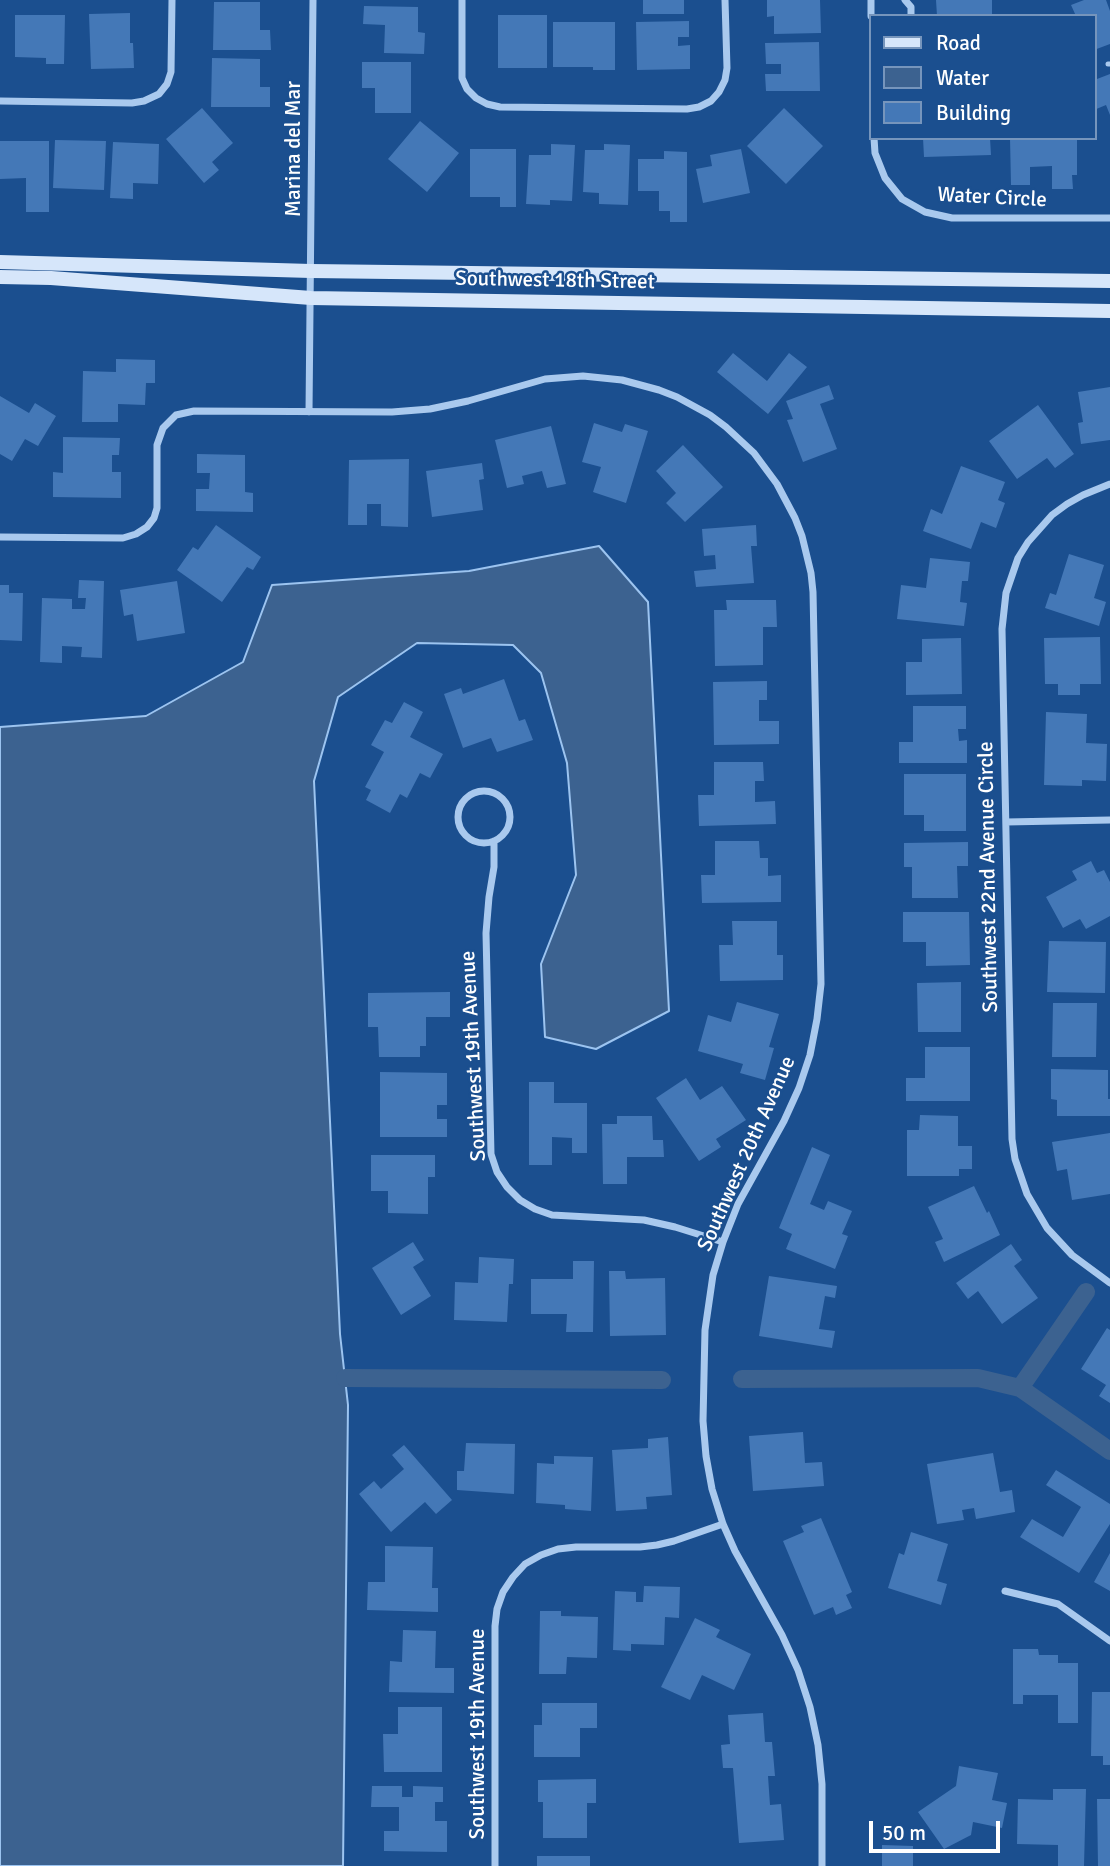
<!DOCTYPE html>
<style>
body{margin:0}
#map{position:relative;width:1110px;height:1866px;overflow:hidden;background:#1b4f8f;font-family:Signika,sans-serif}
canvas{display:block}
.legend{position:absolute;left:869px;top:14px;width:228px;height:126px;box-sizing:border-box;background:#1b4f8f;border:2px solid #7695bc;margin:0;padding:9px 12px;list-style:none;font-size:21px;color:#fff}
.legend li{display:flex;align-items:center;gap:14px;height:35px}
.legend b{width:35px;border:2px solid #7695bc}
.scale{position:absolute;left:869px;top:1821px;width:131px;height:32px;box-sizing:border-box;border:4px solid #fff;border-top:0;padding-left:9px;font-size:21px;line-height:24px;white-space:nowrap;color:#fff;-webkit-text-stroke:5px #1b4f8f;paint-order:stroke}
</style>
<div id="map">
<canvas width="1110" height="1866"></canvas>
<ul class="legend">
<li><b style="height:9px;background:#d6e6fa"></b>Road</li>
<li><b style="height:19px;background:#3c6290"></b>Water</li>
<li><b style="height:19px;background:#4478b7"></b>Building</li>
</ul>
<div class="scale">50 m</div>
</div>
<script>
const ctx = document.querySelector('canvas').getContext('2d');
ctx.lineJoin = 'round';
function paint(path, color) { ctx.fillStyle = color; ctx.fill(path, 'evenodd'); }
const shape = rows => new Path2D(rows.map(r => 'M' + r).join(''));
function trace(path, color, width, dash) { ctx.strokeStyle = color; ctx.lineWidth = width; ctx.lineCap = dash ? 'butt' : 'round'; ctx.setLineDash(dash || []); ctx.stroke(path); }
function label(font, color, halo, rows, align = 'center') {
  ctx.font = font + ' Signika,sans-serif'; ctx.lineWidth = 5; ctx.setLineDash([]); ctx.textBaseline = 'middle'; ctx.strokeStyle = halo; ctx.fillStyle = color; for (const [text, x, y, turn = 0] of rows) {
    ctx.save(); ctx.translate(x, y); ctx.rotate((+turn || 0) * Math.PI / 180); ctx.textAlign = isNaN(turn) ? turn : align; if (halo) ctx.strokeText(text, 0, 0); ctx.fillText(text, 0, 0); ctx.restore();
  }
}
const water = shape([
 [599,546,648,602,669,1011,596,1049,545,1037,541,964,576,875,567,763,541,673,513,645,417,643,338,697,314,781,340,1334,348,1405,343,1866,0,1866,0,727,146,716,243,662,272,585,469,571,599,546]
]);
const canal = shape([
 [345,1378,662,1380],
 [742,1379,978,1378,1020,1388,1110,1451],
 [1020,1388,1086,1292]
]);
const building = shape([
 [643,0,684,0,684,14,643,14],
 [767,0,820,0,821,33,774,34,774,16,767,17],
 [936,0,992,0,992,16,937,16],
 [1084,0,1106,0,1110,11,1110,44,1094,50,1094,16,1076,16,1071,5],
 [214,2,260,2,260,30,270,30,271,50,213,50],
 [364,6,418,7,418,32,425,33,424,54,384,53,385,25,363,24],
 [130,13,130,43,133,43,134,68,91,69,89,14],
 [15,15,65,15,64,64,46,64,46,58,15,57],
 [498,15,547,15,547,68,498,68],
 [689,21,689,37,678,37,678,46,690,45,690,69,637,70,636,22],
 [553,22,615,22,615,70,593,70,593,67,553,67],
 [819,42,820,91,766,91,765,74,781,74,781,64,766,64,765,43],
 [212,58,260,59,260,87,270,87,270,107,211,107],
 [362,62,411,62,411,113,375,113,375,88,362,88],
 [1094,72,1097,79,1110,74,1110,115,1106,105,1094,110],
 [202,108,233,143,212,162,219,170,204,183,166,139],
 [784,108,823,146,786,184,747,146],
 [420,121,459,153,427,192,388,159],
 [923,138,990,138,991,155,924,157],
 [1010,138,1077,138,1077,175,1072,175,1073,189,1052,189,1052,166,1030,167,1030,185,1011,185],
 [55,140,106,141,104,190,53,188],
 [0,141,49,141,49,212,26,212,26,178,0,179],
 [113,142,159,144,158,184,133,183,133,199,110,198],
 [551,144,575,145,572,201,550,200,550,205,526,204,529,155,551,155],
 [604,144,630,145,628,205,599,204,599,193,583,192,585,150,604,150],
 [470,149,516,149,516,207,500,207,500,197,470,197],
 [741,149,750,193,703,203,696,169,712,166,710,155],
 [664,151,687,152,687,222,670,222,670,211,659,211,659,191,638,191,638,159,664,159],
 [733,353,767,381,789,353,807,367,768,414,717,372],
 [116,359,155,360,155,383,146,383,145,405,118,404,118,422,82,422,83,371,116,372],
 [829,385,834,399,820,404,837,449,803,462,787,420,793,419,786,401],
 [1110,387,1110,440,1081,444,1078,423,1083,422,1078,392],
 [0,396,29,413,35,403,56,416,38,446,25,439,12,461,0,454],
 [1038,405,1074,454,1055,468,1047,458,1017,479,989,441],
 [594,423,622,432,625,424,648,431,626,503,593,492,601,467,582,462],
 [551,426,566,484,547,488,542,471,522,476,524,484,507,488,495,440],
 [63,437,120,438,119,455,112,455,112,472,121,472,121,498,53,497,53,472,63,473],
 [683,445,723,487,685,522,666,503,676,493,656,471],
 [197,454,245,455,245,492,253,493,253,512,196,511,196,489,209,489,210,473,197,473],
 [409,459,408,527,381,526,381,504,367,504,367,525,348,525,349,460],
 [482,463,484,479,479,480,483,510,432,517,426,471],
 [961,466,1005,482,998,500,1005,503,996,528,981,522,971,549,923,531,931,509,942,514],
 [216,525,261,557,253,570,247,567,222,602,177,570,193,547,198,550],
 [756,525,757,546,751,546,754,583,696,587,694,571,716,569,715,555,704,556,702,529],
 [1069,554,1104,565,1094,598,1106,602,1099,626,1045,608,1050,593,1056,595],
 [930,558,970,562,968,581,962,581,960,602,967,603,964,626,897,619,901,585,926,588],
 [79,580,104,581,102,658,81,657,82,647,62,646,62,663,40,662,42,598,72,599,72,609,85,609,86,598,78,598],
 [177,581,185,633,137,641,133,614,124,616,120,590],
 [0,585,9,585,9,593,23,593,22,641,0,640],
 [726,600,776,600,777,627,763,627,763,665,715,666,714,610,727,610],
 [1100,637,1101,684,1080,684,1080,695,1058,695,1058,684,1045,684,1044,638],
 [961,638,962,694,906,695,906,662,922,662,922,639],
 [504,679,519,721,525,719,533,740,497,752,491,738,463,748,444,694,461,688,463,694],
 [767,681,767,700,759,700,759,721,779,721,779,744,714,745,713,682],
 [404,702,423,712,410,737,443,754,430,778,420,773,407,798,400,794,390,813,366,800,371,790,365,787,384,752,371,745,385,720,392,723],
 [913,706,966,706,966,729,958,729,959,741,967,740,967,763,899,763,899,742,913,742],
 [1046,712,1087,714,1086,743,1107,744,1106,781,1082,780,1082,786,1044,785],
 [714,762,763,762,764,781,755,781,755,802,775,801,776,824,699,826,698,795,714,795],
 [904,774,966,774,966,831,924,831,924,815,904,815],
 [715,841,759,841,760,858,768,858,768,876,781,875,781,902,702,903,701,875,715,875],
 [968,842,968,866,957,866,958,898,912,898,912,867,904,867,904,843],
 [1091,861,1097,873,1104,870,1110,882,1110,916,1086,929,1080,919,1063,928,1046,897,1077,880,1072,871],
 [903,912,969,912,970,965,926,966,926,942,903,942],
 [732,921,777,921,777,955,783,955,783,980,720,981,719,945,733,945],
 [1049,941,1106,942,1105,993,1047,992],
 [961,982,961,1032,918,1032,917,983],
 [450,992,450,1017,426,1017,426,1046,420,1046,420,1057,379,1057,378,1027,368,1027,368,993],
 [737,1002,779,1014,769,1047,774,1048,765,1080,740,1073,743,1064,698,1051,708,1015,731,1022],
 [1053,1003,1097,1003,1096,1057,1052,1057],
 [925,1047,970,1047,970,1101,906,1101,906,1078,925,1078],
 [1051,1069,1108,1070,1108,1099,1110,1099,1110,1116,1057,1116,1057,1100,1051,1099],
 [380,1072,447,1073,447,1105,437,1105,437,1119,447,1119,447,1137,380,1137],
 [686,1078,700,1100,722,1086,746,1120,716,1139,721,1147,699,1161,656,1098],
 [529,1082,554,1082,554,1103,587,1103,587,1153,572,1153,572,1138,552,1137,552,1165,529,1165],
 [920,1115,958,1116,958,1146,972,1146,972,1169,959,1169,959,1176,907,1176,907,1130,919,1130],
 [617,1116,652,1116,653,1140,663,1140,664,1157,627,1157,627,1184,603,1184,602,1124,617,1124],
 [1110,1133,1110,1194,1072,1200,1067,1169,1057,1171,1052,1142],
 [812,1147,830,1155,810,1204,824,1210,828,1201,852,1211,842,1234,848,1236,835,1269,786,1249,792,1234,779,1228],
 [371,1155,435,1155,435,1177,428,1177,428,1214,388,1213,388,1191,371,1191],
 [974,1186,987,1213,989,1211,1000,1235,944,1262,935,1242,943,1239,928,1207],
 [413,1242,424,1260,413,1267,431,1296,401,1315,372,1268],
 [1011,1244,1022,1260,1014,1266,1038,1298,1002,1324,978,1291,968,1299,956,1283],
 [479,1257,514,1259,513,1284,509,1284,507,1322,454,1320,455,1282,478,1283],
 [573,1261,594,1261,593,1332,566,1332,567,1314,531,1314,531,1279,573,1279],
 [609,1271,625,1271,626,1279,665,1278,666,1335,610,1336],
 [769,1276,837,1286,835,1298,825,1296,819,1329,835,1331,832,1348,759,1336],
 [1107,1328,1110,1330,1110,1403,1099,1396,1106,1385,1081,1369],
 [803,1432,805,1463,822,1462,824,1486,753,1491,749,1436],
 [668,1437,672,1495,646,1497,647,1509,616,1511,612,1450,648,1448,648,1439],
 [466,1443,515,1444,514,1494,457,1490,457,1471,464,1471],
 [404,1445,452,1500,436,1514,425,1502,391,1532,359,1494,374,1481,381,1489,404,1469,392,1455],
 [993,1453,1000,1492,1012,1490,1015,1512,976,1519,974,1508,962,1510,964,1520,937,1524,927,1464],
 [554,1456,593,1457,591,1511,565,1509,565,1505,536,1503,537,1463,554,1464],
 [1056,1470,1110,1504,1110,1524,1079,1573,1020,1537,1032,1519,1063,1537,1081,1507,1046,1485],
 [821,1518,852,1592,846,1595,852,1608,836,1615,833,1607,814,1615,783,1541,804,1532,801,1526],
 [911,1532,948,1544,937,1581,947,1584,941,1605,888,1588,899,1553,904,1555],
 [385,1546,433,1547,432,1588,438,1588,438,1612,367,1610,368,1582,385,1582],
 [1110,1553,1110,1591,1094,1582],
 [644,1586,680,1587,679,1618,665,1617,664,1645,631,1644,631,1651,613,1650,615,1591,636,1592,636,1602,643,1602],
 [540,1611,561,1611,561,1616,598,1617,597,1658,567,1657,566,1674,539,1674],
 [695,1618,720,1630,716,1637,751,1654,734,1690,702,1675,690,1700,661,1687],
 [403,1630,436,1631,435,1668,454,1668,454,1693,389,1692,390,1661,402,1662],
 [1013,1649,1038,1649,1039,1655,1058,1655,1058,1663,1078,1663,1078,1723,1058,1723,1058,1695,1023,1695,1023,1704,1013,1704],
 [1092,1692,1110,1692,1110,1765,1103,1765,1103,1756,1091,1756],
 [542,1703,597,1703,597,1728,580,1728,580,1757,534,1757,534,1725,542,1725],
 [398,1707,442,1707,442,1772,384,1772,383,1734,398,1734],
 [763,1713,765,1742,772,1742,775,1776,768,1776,770,1805,781,1804,784,1840,739,1843,733,1768,723,1768,721,1745,730,1744,728,1715],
 [959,1766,998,1773,992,1800,1007,1803,1002,1828,973,1822,971,1835,944,1849,918,1812,956,1786],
 [596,1779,596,1803,587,1803,587,1838,543,1838,543,1802,538,1802,538,1780],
 [372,1786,402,1786,402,1797,413,1797,413,1786,443,1787,443,1802,435,1802,435,1821,447,1821,447,1852,384,1851,384,1831,399,1831,399,1807,371,1807],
 [1053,1789,1086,1789,1084,1866,1058,1866,1058,1845,1017,1844,1018,1799,1053,1800],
 [1097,1799,1110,1799,1110,1866,1098,1866],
 [882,1845,913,1846,913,1866,882,1866],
 [537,1856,590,1856,590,1866,537,1866]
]);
const lane = shape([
 [1108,64,1110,64]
]);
const street = shape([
 [462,0,462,78,467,89,476,98,487,104,500,107,687,109,699,107,711,101,719,92,725,80,727,68,725,0],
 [871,0,871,16],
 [905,0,911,7,911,16],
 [0,101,132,103,144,101,159,94,167,84,171,72,172,0],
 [874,138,875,153,885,178,902,199,925,212,952,218,1110,218],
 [309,412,313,0],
 [1110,484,1083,495,1067,504,1052,515,1028,542,1018,558,1006,593,1002,629,1012,1139,1015,1159,1027,1194,1047,1228,1072,1255,1110,1283],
 [0,537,123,538,136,534,147,527,154,518,157,508,157,445,163,428,176,415,194,411,392,412,430,409,468,401,545,379,583,376,622,380,659,390,677,397,710,415,726,427,754,453,777,484,795,518,802,536,811,573,813,592,821,984,817,1019,810,1055,799,1088,784,1121,738,1204,723,1242,713,1275,705,1330,703,1421,706,1456,712,1489,723,1524,735,1551,782,1635,798,1670,810,1707,818,1745,822,1784,822,1866],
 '458 817a26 26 0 1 1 52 0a26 26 0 1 1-52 0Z',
 [1006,822,1110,820],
 [494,841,494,867,489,897,486,933,491,1154,497,1172,507,1187,520,1200,535,1209,552,1215,644,1220,675,1227,723,1242],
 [1005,1591,1058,1604,1110,1641],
 [495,1866,495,1626,497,1609,503,1592,513,1577,525,1564,541,1555,558,1549,576,1547,640,1547,657,1545,674,1541,723,1524]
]);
const secondary = shape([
 [0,262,311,271,1110,281],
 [0,277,51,278,311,298,1110,311]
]);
const streetNames = [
 ["Marina del Mar",294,149,-90],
 ["Water Circle",992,198,3],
 ["Southwest 18th Street",555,281,1],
 ["Southwest 22nd Avenue Circle",989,877,-91],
 ["Southwest 19th Avenue",474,1056,-93],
 ["Southwest 20th Avenue",747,1154,-66],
 ["Southwest 19th Avenue",478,1734,-90]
];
paint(water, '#3c6290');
trace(water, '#9cc4f0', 2);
trace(canal, '#3c6290', 18);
paint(building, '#4478b7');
trace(lane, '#a9c9ee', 5);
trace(street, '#a9c9ee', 7);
trace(secondary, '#d6e6fa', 14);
label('21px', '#fff', '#1b4f8f', streetNames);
</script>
